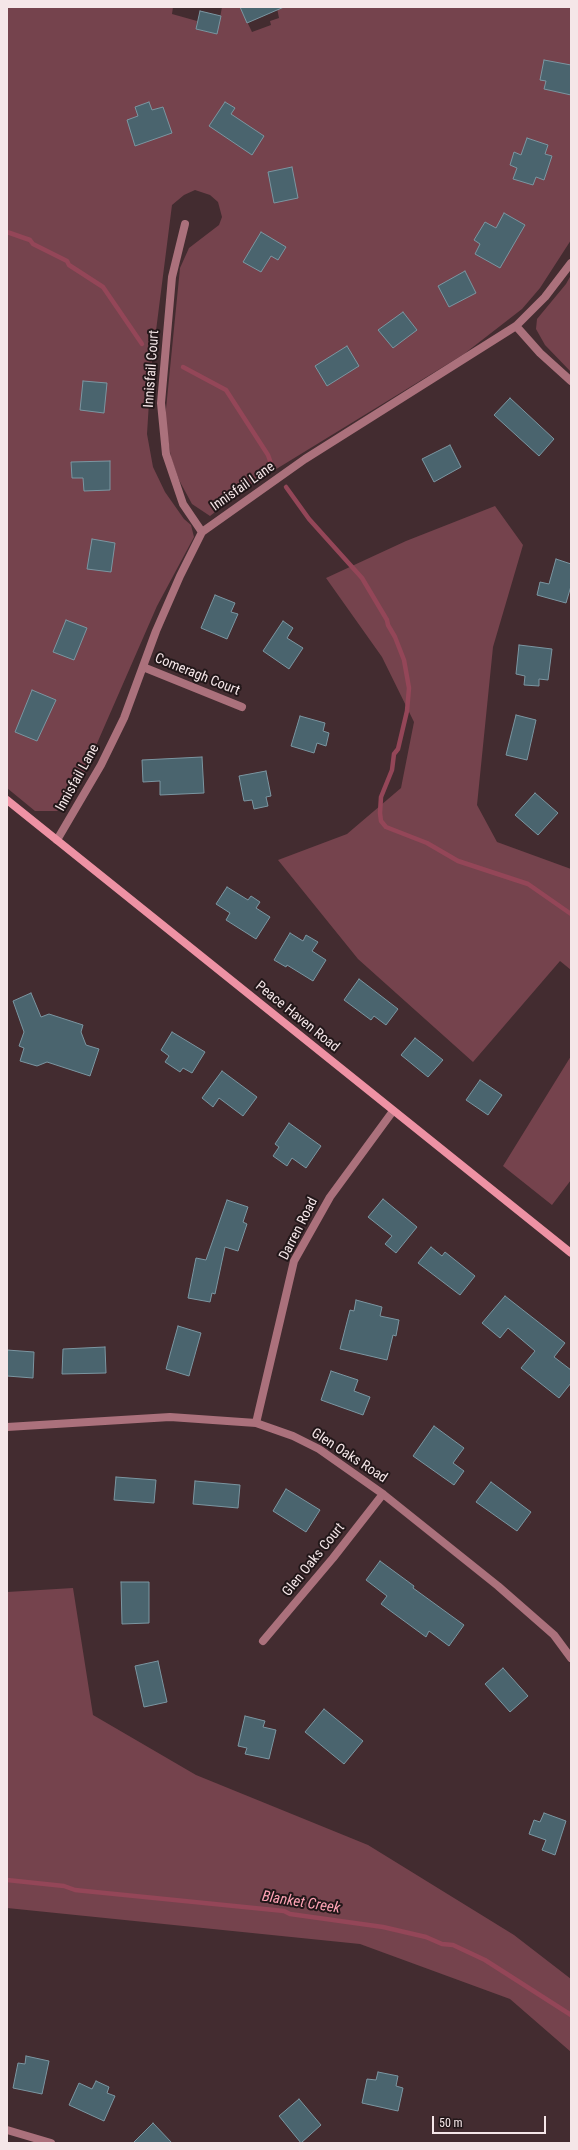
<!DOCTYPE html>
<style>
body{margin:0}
#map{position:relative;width:578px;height:2150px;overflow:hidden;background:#432c30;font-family:"Roboto Condensed",sans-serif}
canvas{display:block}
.frame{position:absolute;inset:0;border:8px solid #f5e6e8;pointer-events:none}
.scale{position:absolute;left:432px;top:2116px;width:114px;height:18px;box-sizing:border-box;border:2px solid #f5e6e8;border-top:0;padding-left:5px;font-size:12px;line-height:14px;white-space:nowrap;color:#f5e6e8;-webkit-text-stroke:3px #221719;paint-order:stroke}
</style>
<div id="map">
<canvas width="578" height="2150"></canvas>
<div class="frame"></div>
<div class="scale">50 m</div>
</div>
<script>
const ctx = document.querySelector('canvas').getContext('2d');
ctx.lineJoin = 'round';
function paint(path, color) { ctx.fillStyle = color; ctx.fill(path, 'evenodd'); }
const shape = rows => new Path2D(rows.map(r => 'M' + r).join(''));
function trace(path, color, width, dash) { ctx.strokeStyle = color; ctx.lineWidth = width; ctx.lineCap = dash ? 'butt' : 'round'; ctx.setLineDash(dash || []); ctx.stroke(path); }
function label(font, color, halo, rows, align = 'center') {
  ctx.font = font + ' "Roboto Condensed",sans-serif'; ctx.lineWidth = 4; ctx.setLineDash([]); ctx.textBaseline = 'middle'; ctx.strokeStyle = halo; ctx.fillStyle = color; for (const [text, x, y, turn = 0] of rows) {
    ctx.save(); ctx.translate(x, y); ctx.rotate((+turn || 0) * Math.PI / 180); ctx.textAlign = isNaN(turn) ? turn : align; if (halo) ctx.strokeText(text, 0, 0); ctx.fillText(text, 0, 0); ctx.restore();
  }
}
const green = shape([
 [7,7,173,7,172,14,197,21,196,29,217,34,222,7,240,7,252,32,271,25,270,21,279,18,277,8,280,7,571,7,571,240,540,288,522,309,464,354,247,487,210,516,192,504,179,480,171,458,165,419,180,268,189,248,219,225,222,217,218,202,210,195,195,190,184,195,172,205,151,370,147,434,153,467,165,492,184,519,191,525,194,537,157,606,81,780,71,797,57,811,35,811,7,788],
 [571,275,571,372,545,345,536,329,537,319,566,284],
 [495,506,523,545,493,647,477,805,497,842,571,869,571,970,560,961,473,1062,358,959,278,860,347,834,401,788,414,722,382,657,326,578,406,541],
 [571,1056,571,1180,552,1205,503,1166],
 [73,1588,93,1715,196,1775,368,1845,514,1935,571,1979,571,2052,510,1999,360,1944,7,1908,7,1592]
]);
const stream = shape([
 [7,232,30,240,33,244,67,261,69,265,103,287,142,344],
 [183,367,226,390,268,455,273,469],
 [286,487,309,519,362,578,387,620,388,625,395,637,404,660,409,688,407,711,398,749,394,754,392,770,381,797,380,813,381,821,386,827,427,843,458,861,528,884,571,914],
 [7,1880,64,1886,75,1890,284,1911,290,1914,383,1927,426,1937,442,1944,453,1945,485,1960,571,2015]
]);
const building = shape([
 [240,7,284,7,247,23,240,7],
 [200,11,221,16,217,34,196,29,200,11],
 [544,60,571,65,571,95,544,89,546,81,540,80,544,60],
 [149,102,152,110,163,107,172,133,135,146,127,120,138,116,135,107,149,102],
 [225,102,235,108,231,114,264,136,252,155,209,126,225,102],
 [527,138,548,145,545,154,552,156,544,180,536,177,533,185,513,179,517,168,510,165,514,152,521,155,527,138],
 [292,167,298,198,274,203,268,172,292,167],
 [504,213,525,225,500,268,475,254,480,244,474,240,485,222,496,228,504,213],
 [261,232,286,247,278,260,271,256,261,272,243,262,261,232],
 [465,271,476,293,449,307,438,286,465,271],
 [403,312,417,330,393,348,378,330,403,312],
 [347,346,359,366,327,386,315,366,347,346],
 [83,381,107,383,104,413,80,410,83,381],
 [510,398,554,439,539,456,494,415,510,398],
 [450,445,461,467,434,482,422,459,450,445],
 [110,461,110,490,84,491,83,478,72,478,71,462,110,461],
 [92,539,115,543,111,572,87,569,92,539],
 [556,559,571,564,571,586,566,603,537,595,540,582,549,584,556,559],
 [215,595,235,603,231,612,238,614,227,639,201,628,215,595],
 [66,620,87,628,74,660,53,652,66,620],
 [283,621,293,628,287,638,303,648,289,669,263,651,283,621],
 [519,645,552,649,548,680,539,679,539,686,524,685,525,676,516,674,519,645],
 [32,690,56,700,37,741,15,732,32,690],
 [516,715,536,720,527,760,506,755,516,715],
 [300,716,325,723,323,731,329,733,326,746,317,743,314,753,291,746,300,716],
 [202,757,204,793,160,795,160,781,143,782,142,760,202,757],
 [266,771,271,796,266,797,268,806,254,809,252,800,244,801,239,776,266,771],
 [535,793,558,813,538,835,515,815,535,793],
 [227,887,248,900,251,896,260,902,256,908,270,917,256,939,226,920,230,913,216,904,227,887],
 [290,933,303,941,306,935,318,942,312,951,326,960,313,981,287,965,286,967,274,960,290,933],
 [359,979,398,1009,386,1025,374,1016,371,1020,344,1000,359,979],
 [31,993,41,1017,49,1014,83,1025,81,1032,86,1045,99,1049,90,1076,47,1062,37,1066,20,1061,24,1048,19,1046,24,1032,13,1001,31,993],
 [172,1032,205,1052,192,1073,183,1068,180,1072,165,1062,169,1056,161,1050,172,1032],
 [415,1038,443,1060,428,1077,401,1055,415,1038],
 [222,1071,257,1097,243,1116,219,1098,213,1107,202,1098,222,1071],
 [480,1080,502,1095,488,1115,466,1100,480,1080],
 [289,1123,321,1146,306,1168,292,1158,287,1166,273,1156,279,1147,275,1144,289,1123],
 [383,1199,417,1227,396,1253,385,1244,392,1236,368,1217,383,1199],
 [227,1200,248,1207,243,1222,247,1224,238,1251,225,1247,215,1294,212,1293,210,1302,188,1298,196,1258,206,1260,227,1200],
 [431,1247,442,1256,445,1252,475,1276,460,1295,418,1263,431,1247],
 [505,1296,565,1343,554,1357,571,1370,571,1383,559,1398,521,1368,535,1351,508,1328,500,1338,482,1323,505,1296],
 [356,1300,382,1307,380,1316,399,1320,396,1336,393,1335,387,1360,340,1349,350,1310,354,1311,356,1300],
 [178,1326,201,1333,189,1376,166,1369,178,1326],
 [105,1347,106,1373,62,1374,63,1349,105,1347],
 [7,1350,34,1352,33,1378,7,1376,7,1350],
 [331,1371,358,1380,354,1391,370,1397,363,1415,321,1400,331,1371],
 [434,1426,464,1448,453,1463,464,1471,454,1485,413,1456,434,1426],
 [116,1477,156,1480,154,1503,114,1500,116,1477],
 [195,1481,240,1485,238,1508,193,1504,195,1481],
 [491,1482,531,1512,517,1531,476,1502,491,1482],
 [286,1489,320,1510,306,1532,273,1511,286,1489],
 [380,1561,414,1586,413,1588,464,1625,449,1646,429,1631,426,1637,381,1604,387,1596,366,1580,380,1561],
 [121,1582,149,1582,149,1623,122,1624,121,1582],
 [158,1661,167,1702,144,1707,135,1666,158,1661],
 [503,1668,528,1696,510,1712,485,1684,503,1668],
 [324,1709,363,1741,344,1764,305,1732,324,1709],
 [245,1716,265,1721,263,1727,276,1730,269,1759,245,1754,247,1748,238,1746,245,1716],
 [544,1813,566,1821,555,1855,542,1850,546,1840,529,1834,534,1820,540,1822,544,1813],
 [26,2056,49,2061,42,2094,13,2088,18,2063,25,2064,26,2056],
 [378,2072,398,2076,396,2086,403,2088,398,2111,362,2103,367,2079,376,2080,378,2072],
 [96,2081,109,2087,107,2093,115,2096,104,2121,69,2105,79,2083,92,2089,96,2081],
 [299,2099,321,2125,301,2143,279,2116,299,2099],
 [153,2123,172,2143,133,2143,153,2123]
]);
const street = shape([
 [185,224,172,277,161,403,166,454,183,504,202,532],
 [516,326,540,353,571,381],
 [143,667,242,707],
 [57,840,101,765,124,718,156,631,180,576,202,532,305,459,516,326,545,297,571,263],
 [256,1423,294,1261,330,1197,393,1111],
 [7,1427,170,1417,256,1423,293,1436,319,1449,383,1494,498,1586,554,1635,571,1658],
 [263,1641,333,1558,383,1494],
 [7,2130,51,2143]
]);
const secondary = shape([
 [7,800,571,1253]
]);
const streetNames = [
 ["Innisfail Court",152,369,-86],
 ["Innisfail Lane",243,487,-35],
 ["Comeragh Court",197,675,22],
 ["Innisfail Lane",78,778,-61],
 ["Peace Haven Road",297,1017,39],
 ["Darren Road",299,1229,-63],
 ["Glen Oaks Road",349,1456,33],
 ["Glen Oaks Court",314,1560,-51]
];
const waterNames = [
 ["Blanket Creek",301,1903,9]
];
paint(green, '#75434d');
trace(stream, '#944658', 4.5);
paint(building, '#4a646e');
trace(building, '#7b96a1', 1);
trace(street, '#ab717c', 8);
trace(secondary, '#ee92a4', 8);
label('14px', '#f5e6e8', '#221719', streetNames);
label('italic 15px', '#fea3b5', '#221719', waterNames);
</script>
